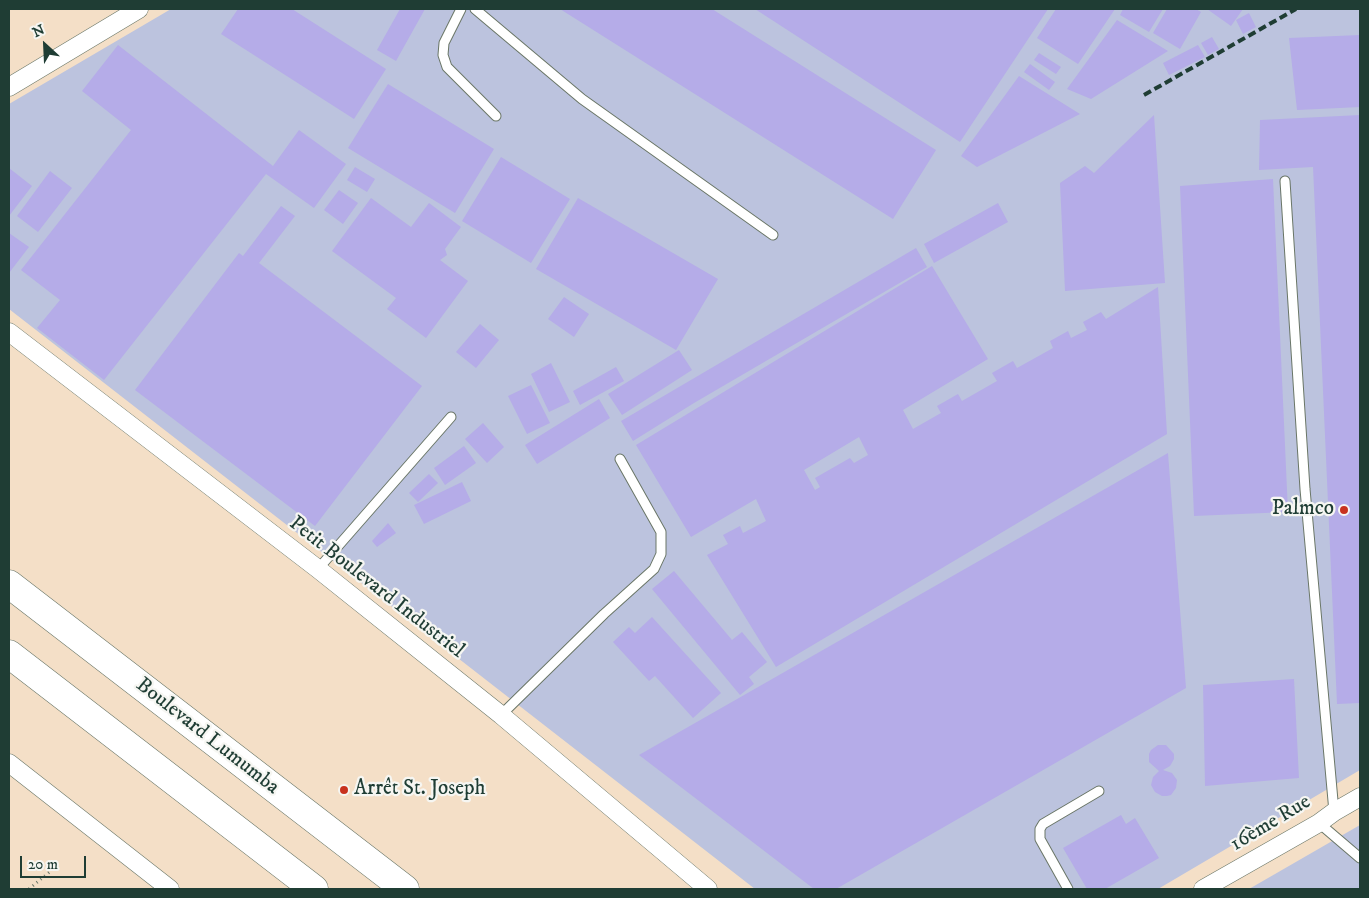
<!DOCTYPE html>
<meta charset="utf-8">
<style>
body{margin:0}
#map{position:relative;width:1369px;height:898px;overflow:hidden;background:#f4dfc7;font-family:"IM FELL DW Pica",serif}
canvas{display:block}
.frame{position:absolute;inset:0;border:10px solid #1f3d34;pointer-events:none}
.north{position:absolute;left:20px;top:20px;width:50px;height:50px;-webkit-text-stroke:4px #f6f6f2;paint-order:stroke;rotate:335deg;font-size:14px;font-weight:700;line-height:20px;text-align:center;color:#1f3d34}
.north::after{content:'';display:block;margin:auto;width:18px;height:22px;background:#1f3d34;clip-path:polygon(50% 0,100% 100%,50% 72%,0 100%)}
.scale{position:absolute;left:20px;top:856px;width:66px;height:22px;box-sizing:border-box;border:2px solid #1f3d34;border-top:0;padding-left:6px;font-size:15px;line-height:18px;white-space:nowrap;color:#1f3d34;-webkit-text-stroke:4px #f6f6f2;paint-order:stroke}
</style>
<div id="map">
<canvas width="1369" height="898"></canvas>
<div class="frame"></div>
<div class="north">N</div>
<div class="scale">20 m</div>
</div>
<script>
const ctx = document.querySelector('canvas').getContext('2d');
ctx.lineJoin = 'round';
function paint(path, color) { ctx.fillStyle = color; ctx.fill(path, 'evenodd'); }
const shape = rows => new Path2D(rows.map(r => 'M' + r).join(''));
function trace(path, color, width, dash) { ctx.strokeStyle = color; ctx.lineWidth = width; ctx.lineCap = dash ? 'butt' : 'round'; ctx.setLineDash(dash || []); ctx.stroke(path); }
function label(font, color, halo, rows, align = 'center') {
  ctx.font = font + ' "IM FELL DW Pica",serif'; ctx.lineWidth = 4.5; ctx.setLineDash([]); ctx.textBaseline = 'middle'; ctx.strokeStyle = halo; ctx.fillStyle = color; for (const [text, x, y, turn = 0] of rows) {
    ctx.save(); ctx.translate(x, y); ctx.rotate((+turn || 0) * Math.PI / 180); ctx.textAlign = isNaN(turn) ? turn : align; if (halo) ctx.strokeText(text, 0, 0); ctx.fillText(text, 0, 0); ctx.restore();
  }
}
const industrial = shape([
 [171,9,1360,9,1360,770,1158,889,755,889,9,309,9,104],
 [1360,825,1360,889,1249,889]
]);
const building = shape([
 [238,9,292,9,386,69,354,119,221,34],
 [400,9,425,9,396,61,377,50],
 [560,9,712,9,936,150,893,219],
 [755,9,1048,9,960,142],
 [1056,9,1115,9,1078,64,1037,38],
 [1123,9,1163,9,1149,32,1120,15],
 [1167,9,1196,9,1201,12,1180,49,1153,33],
 [1207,9,1243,9,1231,26],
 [1249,13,1256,27,1243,34,1236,20],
 [1117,20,1168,51,1091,99,1067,89],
 [1360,35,1360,107,1297,110,1289,38],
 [1212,37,1219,49,1208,55,1201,43],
 [118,45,273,166,299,130,346,164,314,208,266,174,104,380,37,328,60,300,21,270,131,130,82,91],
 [1198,45,1205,57,1169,75,1163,63],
 [1039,53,1061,67,1056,74,1034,60],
 [1030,64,1055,82,1049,90,1024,72],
 [1019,76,1080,114,977,167,961,156],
 [388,84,494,149,455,213,348,148],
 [1154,115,1165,283,1065,291,1060,183,1085,166,1094,173],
 [1360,115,1360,703,1337,704,1313,167,1259,170,1260,120],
 [501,157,570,199,531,263,462,221],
 [355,167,375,179,367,192,347,180],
 [9,168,32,186,9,216],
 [50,171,72,188,38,232,17,216],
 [1273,179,1288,512,1194,516,1180,186],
 [339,190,358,203,343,224,324,210],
 [371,198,411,227,429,203,461,227,445,249,447,255,440,260,468,281,426,338,387,309,396,298,332,251],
 [578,198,718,279,676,350,536,269],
 [998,203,1008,222,934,263,924,244],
 [281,206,295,216,259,263,422,386,315,526,135,390,239,253,243,256],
 [9,233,29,247,9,273],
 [916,248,927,267,694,403,633,441,621,421],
 [932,266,988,359,903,410,913,429,941,413,937,406,958,394,962,401,997,381,992,373,1013,361,1017,368,1053,348,1050,341,1068,331,1071,338,1087,330,1083,322,1101,312,1106,319,1158,287,1167,434,776,667,707,555,728,544,723,535,740,526,743,533,766,521,756,499,691,537,636,445],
 [859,437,868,455,854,463,850,458,815,478,820,487,815,490,804,470],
 [564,297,589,314,574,337,548,319],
 [480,324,499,340,476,368,456,352],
 [679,350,692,370,622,415,608,394],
 [551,363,570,402,549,412,531,374],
 [616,367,624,381,580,405,573,391],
 [531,385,550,423,527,434,508,396],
 [599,399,610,418,537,464,525,445],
 [483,423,504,447,487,463,465,439],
 [464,446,476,463,445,485,434,468],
 [1168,453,1186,688,836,889,814,889,639,755],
 [429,474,438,483,418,502,409,493],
 [462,482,471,501,424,524,414,505],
 [388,523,396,533,377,547,372,541],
 [674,571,732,640,742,632,767,662,749,677,754,684,740,695,652,589],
 [652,617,721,693,693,718,655,676,649,681,613,642,629,627,635,633],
 [1294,679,1299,778,1205,786,1203,685],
 [1158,745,1166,745,1174,754,1174,759,1170,766,1163,770,1172,773,1177,780,1176,788,1171,795,1167,796,1162,796,1155,792,1151,785,1153,777,1159,771,1149,762,1149,754,1151,750],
 [1121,815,1126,824,1135,818,1159,858,1105,889,1087,889,1063,848]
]);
const path = shape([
 [29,889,52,870]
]);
const service = shape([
 [461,9,444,43,443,55,447,67,496,116],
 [475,9,582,99,773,235],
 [1285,181,1305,489,1334,812],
 [318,569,451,417],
 [501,715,604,614,654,569,661,554,661,532,620,459],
 [1319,823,1360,858],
 [1068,889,1040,839,1040,829,1043,824,1099,791]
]);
const minor = shape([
 [9,87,139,9],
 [9,332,318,569,501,715,708,889],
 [9,763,170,889],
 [1203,889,1319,823,1334,812,1360,797]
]);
const trunk = shape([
 [9,584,405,889],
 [9,654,314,889]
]);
const rail = shape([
 [1144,95,1296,9]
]);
const markers = [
 [1344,510,5,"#c8321e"],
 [344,790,5,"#c8321e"]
];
const poiNames = [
 ["Palmco",1334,510],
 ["Arrêt St. Joseph",354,790,"left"]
];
const streetNames = [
 ["Petit Boulevard Industriel",376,588,38],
 ["Boulevard Lumumba",207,737,38],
 ["16ème Rue",1271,824,-31]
];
paint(industrial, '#bcc3de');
paint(building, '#b5ace8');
trace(service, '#6a7667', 11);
trace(minor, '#6a7667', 19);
trace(trunk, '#6a7667', 29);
trace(path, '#6a7667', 3, [1, 4]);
trace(service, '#fff', 9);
trace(minor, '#fff', 18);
trace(trunk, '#fff', 28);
trace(rail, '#1f3d34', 4, [8, 4]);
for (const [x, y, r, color] of markers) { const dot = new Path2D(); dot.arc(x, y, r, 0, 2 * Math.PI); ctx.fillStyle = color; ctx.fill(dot); trace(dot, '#f6f6f2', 2); }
label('21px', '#1f3d34', '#f6f6f2', poiNames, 'right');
label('21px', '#1f3d34', '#f6f6f2', streetNames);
</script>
